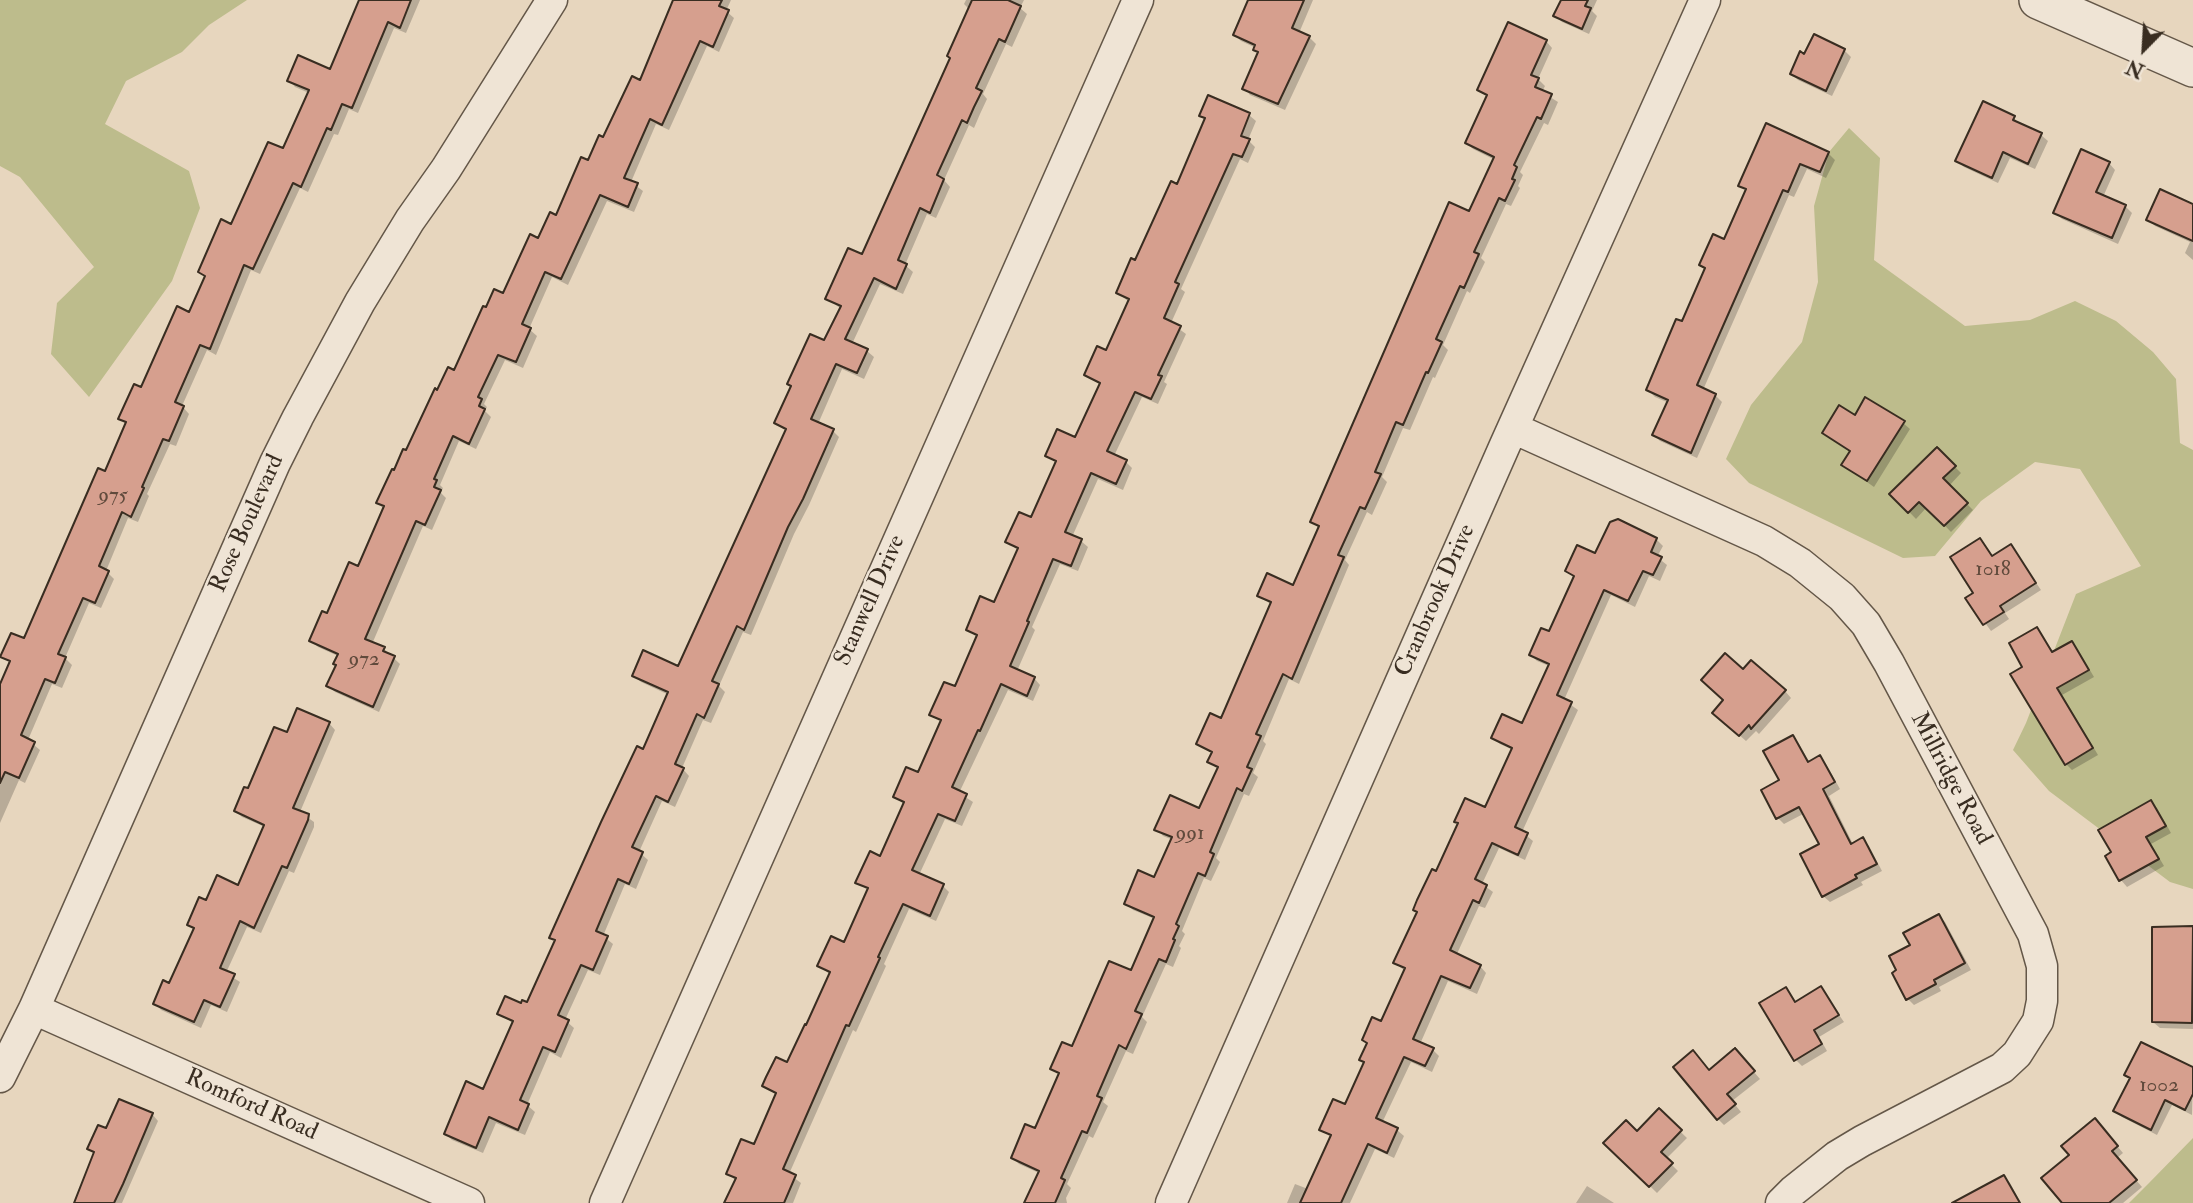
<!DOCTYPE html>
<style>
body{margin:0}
#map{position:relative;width:2193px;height:1203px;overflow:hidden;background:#e7d6be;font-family:"IM FELL Double Pica",serif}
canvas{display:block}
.north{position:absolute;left:2109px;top:14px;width:70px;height:70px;-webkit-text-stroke:5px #efe4d5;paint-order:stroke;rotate:204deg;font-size:19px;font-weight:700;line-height:28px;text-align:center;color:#392d21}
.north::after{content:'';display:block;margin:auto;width:24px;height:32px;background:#392d21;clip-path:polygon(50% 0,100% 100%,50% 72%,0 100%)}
</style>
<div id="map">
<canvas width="2193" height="1203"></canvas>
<div class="north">N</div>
</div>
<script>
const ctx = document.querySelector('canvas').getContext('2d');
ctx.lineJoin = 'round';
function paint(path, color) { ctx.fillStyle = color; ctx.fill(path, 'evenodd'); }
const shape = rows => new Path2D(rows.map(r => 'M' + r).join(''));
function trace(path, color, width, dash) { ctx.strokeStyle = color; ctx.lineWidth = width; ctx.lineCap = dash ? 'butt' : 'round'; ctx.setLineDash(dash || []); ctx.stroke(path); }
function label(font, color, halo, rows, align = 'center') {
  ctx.font = font + ' "IM FELL Double Pica",serif'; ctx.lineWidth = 5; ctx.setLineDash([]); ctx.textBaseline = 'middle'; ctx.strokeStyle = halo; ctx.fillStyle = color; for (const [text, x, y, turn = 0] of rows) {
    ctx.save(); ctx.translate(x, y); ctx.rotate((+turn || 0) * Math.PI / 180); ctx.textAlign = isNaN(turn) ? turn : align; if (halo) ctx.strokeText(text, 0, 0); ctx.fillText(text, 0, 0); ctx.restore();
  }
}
const green = shape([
 [0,0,247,0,209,25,182,52,126,81,105,124,189,171,200,208,172,281,89,397,51,354,57,303,94,267,20,177,0,166],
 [1849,128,1880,158,1874,260,1965,326,2030,320,2075,301,2116,321,2153,352,2176,379,2180,443,2193,450,2193,889,2170,882,2049,791,2013,750,2026,723,2076,594,2141,566,2080,469,2035,462,1981,501,1935,556,1903,558,1749,483,1726,459,1751,405,1802,342,1818,282,1814,206,1829,152],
 [2193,1138,2193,1203,2129,1203,2149,1183]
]);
const shadow = shape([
 [361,0,420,0,406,33,394,28,358,113,349,109,338,135,334,134,308,192,300,188,260,274,251,270,216,355,207,350,182,406,189,414,176,446,170,444,147,494,149,496,138,522,128,518,106,571,114,579,101,608,89,603,65,658,72,665,62,688,52,684,28,740,40,750,25,783,19,780,0,823,0,689,11,664,3,656,25,641,106,474,127,425,120,418,142,389,190,314,206,278,200,272,284,151,309,93,295,87,289,80,331,71],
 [676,0,731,0,726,11,734,18,719,52,707,46,669,130,656,124,631,182,643,191,634,212,607,201,568,285,552,277,529,329,537,336,523,368,505,360,484,404,487,407,485,411,491,417,476,449,459,441,440,485,443,488,441,493,446,498,432,530,423,526,372,644,384,649,400,664,379,712,335,692,329,686,338,666,338,656,318,647,311,640,359,568,384,509,378,503,438,392,455,373,487,309,504,296,539,240,557,217,589,162,641,82],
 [966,0,1024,0,1020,8,1027,14,1012,47,1006,44,983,94,987,99,980,114,974,128,969,125,944,180,950,187,936,218,927,214,905,265,913,272,903,294,880,284,852,344,867,351,874,357,864,379,842,369,818,424,833,431,839,437,809,505,794,534,751,635,743,632,719,686,725,692,711,723,703,720,682,768,689,776,675,807,662,801,639,852,648,860,636,889,625,884,603,936,613,944,600,975,588,970,565,1020,574,1028,561,1058,550,1052,527,1105,535,1112,525,1135,496,1123,483,1153,452,1140,446,1134,484,1091,514,1024,500,1014,528,1004,556,942,551,938,644,751,669,695,641,682,634,676,679,668,787,432,776,423,825,342,841,309,827,298,863,257,951,59,970,10,964,4],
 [1264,0,1313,0,1299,33,1309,37,1316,44,1285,110,1250,95,1244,88,1259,54,1255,50,1256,48,1241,41,1235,35],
 [1562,0,1597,0,1592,11,1597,16,1589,34,1562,22,1555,15],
 [1546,41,1552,48,1538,79,1545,86,1542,92,1558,102,1548,125,1544,123,1520,172,1523,175,1518,186,1520,188,1511,206,1506,204,1481,258,1485,262,1470,293,1467,291,1443,345,1448,350,1439,369,1435,378,1433,377,1410,430,1403,428,1382,477,1387,482,1372,515,1367,512,1345,560,1349,565,1299,684,1289,679,1263,741,1266,744,1253,773,1258,777,1249,796,1244,794,1216,858,1220,862,1211,881,1204,878,1182,931,1185,934,1179,946,1181,948,1173,967,1166,964,1142,1017,1147,1022,1133,1054,1126,1051,1103,1102,1108,1106,1093,1138,1089,1136,1067,1184,1071,1188,1066,1198,1067,1203,1026,1203,1039,1173,1019,1164,1013,1158,1036,1131,1060,1076,1052,1069,1073,1049,1132,973,1155,919,1133,910,1126,903,1155,880,1173,840,1163,836,1157,829,1199,810,1219,770,1209,762,1213,754,1198,744,1222,720,1272,605,1259,596,1294,587,1319,528,1312,522,1470,214,1495,160,1473,149,1467,143,1488,98,1479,90],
 [1844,50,1851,57,1832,96,1798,80,1792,74,1805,56],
 [1208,97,1249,115,1256,121,1248,140,1255,147,1248,163,1240,159,1181,289,1185,292,1171,323,1186,334,1164,382,1167,384,1158,404,1142,397,1114,456,1126,462,1132,468,1123,490,1098,479,1072,537,1081,541,1088,547,1078,571,1060,564,1032,627,1035,630,1017,671,1034,678,1040,685,1033,701,1008,690,959,793,973,802,962,826,945,819,919,875,943,886,949,892,936,921,909,909,884,964,886,966,856,1032,853,1030,789,1174,801,1183,793,1203,726,1203,736,1181,728,1173,755,1146,777,1095,765,1086,788,1064,831,975,819,966,844,944,869,891,857,882,881,858,905,805,895,797,919,774,942,723,931,714,956,689,978,638,968,630,995,605,1019,551,1007,542,1031,519,1057,464,1047,455,1076,439,1101,385,1086,375,1107,353,1129,302,1118,293,1178,186,1206,120,1201,115],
 [2014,118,2020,125,2041,135,2048,141,2035,169,2010,158,1998,183,1964,167,1957,161],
 [1828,153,1835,160,1826,178,1807,169,1794,197,1789,195,1703,390,1715,395,1722,402,1697,458,1660,441,1654,435,1669,403,1655,397,1648,390,1682,324,1706,270,1701,265,1724,241,1747,192,1740,185],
 [2109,163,2115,170,2103,197,2125,206,2132,213,2118,244,2062,219,2055,212],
 [2193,206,2193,260,2185,253,2190,242,2155,226,2148,219],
 [1855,417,1903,423,1910,429,1874,487,1843,465,1851,452,1824,433],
 [1937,449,1961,473,1949,486,1973,510,1951,532,1927,507,1916,519,1892,494],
 [1656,539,1663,546,1657,557,1667,565,1660,581,1649,576,1635,607,1611,595,1564,700,1578,710,1522,832,1533,841,1525,860,1499,848,1482,884,1493,892,1485,908,1479,906,1456,956,1480,966,1486,973,1477,994,1448,981,1420,1044,1433,1050,1439,1056,1432,1072,1411,1062,1382,1123,1397,1130,1404,1136,1394,1158,1375,1149,1350,1203,1287,1203,1295,1184,1308,1189,1332,1138,1321,1129,1345,1106,1405,971,1395,963,1459,824,1456,822,1486,810,1513,750,1500,744,1493,738,1522,726,1549,666,1537,661,1531,655,1550,633,1574,578,1567,571,1596,556],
 [1980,540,1993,557,2011,546,2041,590,2005,613,2009,619,1991,631,1967,598,1975,593],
 [2037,629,2054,653,2072,643,2078,650,2094,677,2062,695,2098,755,2072,770,2066,764,2025,668],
 [1744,671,1785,691,1791,698,1759,734,1756,731,1746,741,1721,719],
 [329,723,335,730,300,812,314,822,314,827,294,873,289,871,261,933,247,927,226,973,240,982,227,1012,211,1005,201,1028,161,1010,155,1003,170,985,194,930,189,924,206,902,239,887,265,827,242,817,236,811,288,735],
 [1793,737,1799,744,1810,763,1820,757,1826,764,1840,789,1829,796,1853,844,1863,840,1869,846,1882,871,1861,882,1863,885,1830,902,1823,896,1821,845,1805,813,1784,824,1778,818,1781,781],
 [2151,802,2157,808,2171,833,2151,844,2164,866,2127,887,2121,880,2107,856,2113,853],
 [1939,916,1945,922,1971,970,1939,987,1941,991,1914,1005,1908,999,1912,946],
 [2154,928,2193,928,2193,1029,2160,1028,2153,1022],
 [1786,989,1797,1003,1821,989,1844,1022,1819,1037,1827,1051,1802,1066,1796,1060],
 [1741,1057,1760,1079,1732,1101,1741,1112,1724,1125,1718,1119,1709,1071],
 [2193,1069,2192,1115,2172,1105,2157,1135,2122,1117,2115,1111],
 [1659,1111,1687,1138,1666,1159,1678,1171,1657,1193,1606,1143,1637,1134],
 [152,1114,158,1121,122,1203,76,1203,95,1154,90,1149],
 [2101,1127,2123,1153,2117,1158,2142,1187,2123,1203,2064,1203,2071,1155],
 [2004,1177,2010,1183,2021,1203,1956,1203],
 [1587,1186,1614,1203,1576,1203]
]);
const building = shape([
 [359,0,411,0,400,28,388,22,352,108,342,104,331,130,327,128,301,187,293,183,253,269,244,265,210,349,200,345,175,402,184,406,169,441,163,439,142,487,144,488,131,517,122,512,99,566,109,571,95,603,83,598,58,654,66,657,55,683,45,679,21,735,35,742,19,778,5,772,0,783,0,684,10,661,0,657,11,633,24,638,98,468,105,471,126,422,118,419,134,384,141,387,177,306,189,312,205,276,198,272,221,219,231,224,268,142,283,148,309,90,287,81,298,55,330,69,359,0],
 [673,0,722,0,719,6,729,10,713,47,700,41,662,125,650,119,624,178,638,183,628,207,600,195,561,279,545,272,522,324,531,328,516,362,498,355,478,397,482,399,479,406,485,409,469,444,453,436,434,479,437,480,434,487,441,490,425,525,416,521,365,639,385,647,383,651,395,656,373,707,326,686,336,665,333,664,338,654,309,641,322,611,327,613,349,562,358,566,384,506,376,503,392,469,394,470,403,449,406,450,435,388,437,390,448,367,454,370,483,306,486,307,494,289,503,293,530,234,538,238,550,212,556,215,581,157,588,160,599,135,603,137,632,76,640,80,673,0],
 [972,0,1008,0,1021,6,1005,42,999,39,976,88,982,91,974,107,967,123,962,120,937,175,944,179,930,213,920,208,898,260,907,264,896,289,874,278,845,339,868,349,857,373,836,364,811,419,834,429,803,499,788,527,744,630,737,626,712,681,719,684,704,718,697,714,675,764,684,768,668,802,656,796,632,847,643,852,629,884,618,879,596,931,608,936,593,970,581,965,558,1015,569,1020,555,1052,543,1047,520,1100,529,1104,518,1130,489,1117,476,1148,444,1134,466,1081,483,1089,513,1021,497,1014,505,996,521,1003,522,1000,527,1002,555,940,549,938,601,822,637,746,643,749,668,692,632,676,643,650,678,666,786,429,774,423,791,386,787,384,810,334,824,340,841,306,825,299,848,248,862,254,950,58,947,56,972,0],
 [1248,0,1304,0,1292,28,1310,36,1278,104,1242,89,1258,52,1253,50,1255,45,1233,35,1248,0],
 [1561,0,1588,0,1585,6,1591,8,1582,29,1553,16,1561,0],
 [1508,22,1547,40,1531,75,1539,78,1535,87,1552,94,1541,119,1537,117,1514,165,1517,167,1512,179,1515,180,1505,201,1499,198,1474,252,1479,254,1464,288,1460,286,1436,339,1442,342,1433,362,1428,373,1426,372,1403,425,1396,422,1375,472,1381,474,1365,509,1360,507,1338,555,1344,557,1292,679,1283,674,1256,734,1261,736,1247,767,1252,769,1242,791,1237,788,1210,852,1214,854,1205,876,1198,873,1176,924,1179,926,1173,939,1175,940,1166,962,1159,959,1135,1011,1142,1014,1126,1049,1119,1045,1097,1096,1102,1098,1087,1133,1082,1131,1061,1178,1065,1180,1055,1203,1024,1203,1039,1171,1011,1158,1025,1124,1035,1128,1059,1073,1050,1069,1062,1042,1072,1046,1109,961,1131,970,1154,917,1124,904,1138,870,1154,877,1172,837,1154,830,1170,795,1199,808,1218,767,1207,762,1212,752,1196,744,1210,713,1221,718,1271,602,1257,596,1267,573,1293,585,1319,526,1310,522,1449,202,1469,211,1494,157,1465,143,1487,95,1477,90,1508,22],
 [1814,34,1845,49,1826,91,1790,74,1800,51,1804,54,1814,34],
 [1208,95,1250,113,1241,136,1250,139,1242,157,1233,154,1175,282,1179,284,1164,318,1181,326,1158,375,1162,376,1151,399,1135,392,1107,451,1127,460,1116,484,1091,473,1065,532,1082,539,1071,566,1053,559,1027,621,1029,622,1010,666,1035,677,1027,696,1001,684,980,731,978,730,952,787,967,794,955,821,938,814,912,870,944,884,930,916,903,904,878,957,880,958,849,1026,846,1025,783,1169,796,1175,784,1203,724,1203,736,1178,726,1174,741,1139,754,1144,776,1093,762,1086,766,1077,776,1057,787,1062,805,1024,806,1025,830,972,817,966,831,936,844,942,868,888,855,883,870,851,880,856,904,802,893,797,906,767,918,772,941,720,929,715,944,682,955,686,977,635,966,630,980,596,994,602,1018,548,1005,542,1019,512,1031,517,1056,461,1045,456,1057,429,1075,437,1100,383,1084,375,1097,346,1106,350,1129,299,1116,293,1131,258,1135,260,1171,181,1177,184,1205,118,1199,116,1208,95],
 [1983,101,2015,116,2013,120,2042,133,2028,164,2003,152,1992,178,1955,161,1983,101],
 [1766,123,1829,152,1820,172,1800,164,1788,192,1783,190,1697,385,1716,394,1691,453,1652,435,1668,400,1646,390,1676,319,1682,321,1705,268,1699,265,1713,234,1724,239,1746,189,1738,186,1766,123],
 [2081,149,2110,162,2096,192,2126,205,2112,238,2053,213,2081,149],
 [2160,189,2193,204,2193,241,2146,220,2160,189],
 [1865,397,1905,421,1867,481,1841,465,1850,451,1822,433,1839,405,1855,415,1865,397],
 [1937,447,1956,466,1943,478,1968,503,1944,526,1919,502,1908,513,1889,494,1937,447],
 [1618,519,1657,538,1651,552,1662,557,1653,575,1643,571,1628,601,1604,590,1557,695,1572,702,1515,827,1528,833,1518,855,1492,843,1475,879,1487,885,1479,903,1473,900,1450,950,1481,965,1470,988,1441,976,1413,1039,1434,1048,1425,1066,1404,1057,1376,1118,1398,1128,1387,1153,1368,1144,1341,1203,1300,1203,1331,1135,1319,1130,1333,1099,1345,1104,1364,1062,1359,1060,1367,1043,1362,1040,1372,1017,1381,1021,1405,968,1393,963,1417,912,1413,910,1417,900,1432,869,1436,871,1458,823,1454,822,1465,798,1485,807,1512,748,1491,738,1496,727,1502,714,1522,723,1549,664,1529,655,1541,628,1549,631,1574,576,1565,571,1577,545,1595,553,1610,522,1618,519],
 [1980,538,1992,556,2011,544,2036,583,2000,606,2004,612,1983,625,1965,598,1973,593,1950,557,1980,538],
 [2037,627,2052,652,2072,641,2089,670,2057,688,2093,748,2065,765,2010,674,2022,667,2009,643,2037,627],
 [1725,653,1743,669,1751,660,1786,690,1751,729,1749,725,1739,736,1712,713,1723,700,1701,680,1725,653],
 [297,708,330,722,293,808,309,814,308,820,287,868,282,866,254,928,240,921,220,968,235,974,220,1007,204,1000,194,1022,153,1004,163,980,169,983,194,928,187,925,199,897,206,900,217,875,238,885,264,825,234,811,244,787,248,788,274,727,287,732,297,708],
 [1793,735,1808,762,1820,755,1835,782,1823,789,1851,844,1863,837,1877,864,1855,875,1857,878,1822,897,1800,854,1819,844,1799,807,1776,819,1761,790,1779,780,1763,751,1793,735],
 [2151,800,2166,826,2146,837,2159,859,2119,881,2105,856,2111,852,2098,830,2151,800],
 [1939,914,1965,963,1934,980,1936,984,1906,1000,1892,973,1896,970,1889,956,1910,945,1903,933,1939,914],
 [2193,926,2192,1023,2152,1022,2152,927,2193,926],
 [1821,986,1839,1015,1814,1030,1822,1044,1794,1061,1759,1003,1786,987,1795,1002,1821,986],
 [2141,1042,2193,1067,2193,1094,2185,1110,2165,1100,2151,1130,2113,1111,2130,1078,2124,1075,2141,1042],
 [1735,1048,1755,1071,1727,1094,1736,1104,1717,1120,1673,1067,1693,1050,1709,1070,1735,1048],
 [119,1099,153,1113,123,1184,114,1203,74,1203,94,1152,87,1149,98,1125,106,1128,119,1099],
 [1659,1108,1682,1130,1661,1152,1673,1163,1649,1187,1603,1143,1626,1120,1637,1131,1659,1108],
 [2095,1118,2118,1146,2112,1151,2137,1180,2109,1203,2062,1203,2041,1178,2069,1155,2061,1146,2095,1118],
 [2004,1175,2020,1203,1952,1203,2004,1175]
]);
const minor = shape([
 [1513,428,1764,541,1800,563,1842,597,1866,624,1889,663,2033,934,2042,966,2042,1001,2038,1021,2017,1054,2002,1068,1862,1141,1837,1156,1793,1191,1781,1203],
 [34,1009,469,1203],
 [0,1077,34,1009,275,463,298,417,360,302,410,220,446,169,552,0],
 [605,1203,1138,0],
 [1171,1203,1505,445,1705,0]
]);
const tertiary = shape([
 [2038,0,2193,68]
]);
const numberNames = [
 ["975",113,496],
 ["1018",1993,570],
 ["972",364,660],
 ["991",1190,834],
 ["1002",2159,1086]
];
const streetNames = [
 ["Rose Boulevard",248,524,-66],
 ["Stanwell Drive",871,601,-66],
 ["Cranbrook Drive",1436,601,-66],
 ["Millridge Road",1950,779,62],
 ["Romford Road",251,1106,24]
];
paint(green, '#bdbc8c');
paint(shadow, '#0003');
paint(building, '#d69f8e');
trace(building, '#392d21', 2);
trace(minor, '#645748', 33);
trace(tertiary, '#645748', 40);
trace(minor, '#efe4d5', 30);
trace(tertiary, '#efe4d5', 37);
label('21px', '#604a3c', null, numberNames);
label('24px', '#392d21', '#efe4d5', streetNames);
</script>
